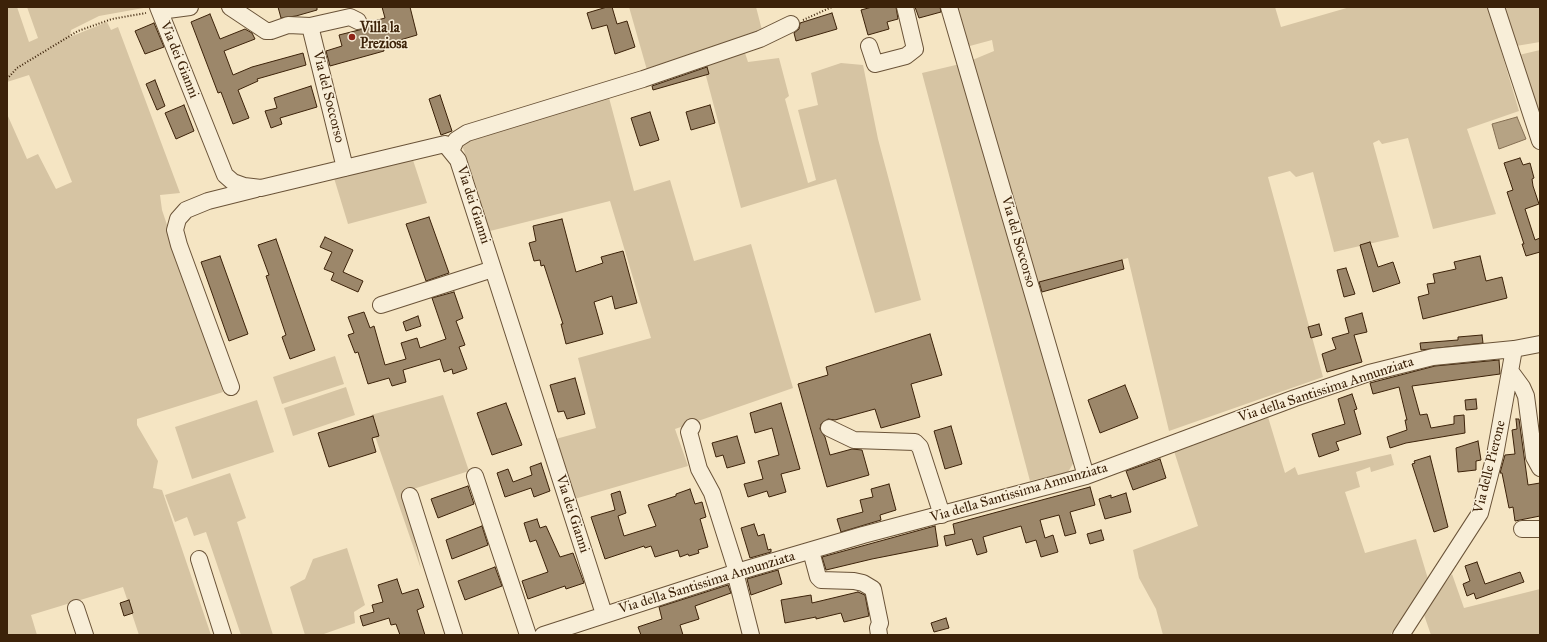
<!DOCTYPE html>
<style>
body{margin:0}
#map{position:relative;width:1547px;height:642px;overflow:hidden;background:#f5e5c3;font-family:"IM FELL Great Primer",serif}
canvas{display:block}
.frame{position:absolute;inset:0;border:8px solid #3c2209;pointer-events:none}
</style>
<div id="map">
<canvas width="1547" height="642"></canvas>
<div class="frame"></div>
</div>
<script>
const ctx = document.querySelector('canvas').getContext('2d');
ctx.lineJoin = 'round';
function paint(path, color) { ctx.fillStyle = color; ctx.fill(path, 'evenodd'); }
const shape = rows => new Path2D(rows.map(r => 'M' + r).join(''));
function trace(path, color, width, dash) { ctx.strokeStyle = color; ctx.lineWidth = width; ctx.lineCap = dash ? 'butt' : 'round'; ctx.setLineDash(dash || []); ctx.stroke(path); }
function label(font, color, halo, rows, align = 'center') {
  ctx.font = font + ' "IM FELL Great Primer",serif'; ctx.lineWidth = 3; ctx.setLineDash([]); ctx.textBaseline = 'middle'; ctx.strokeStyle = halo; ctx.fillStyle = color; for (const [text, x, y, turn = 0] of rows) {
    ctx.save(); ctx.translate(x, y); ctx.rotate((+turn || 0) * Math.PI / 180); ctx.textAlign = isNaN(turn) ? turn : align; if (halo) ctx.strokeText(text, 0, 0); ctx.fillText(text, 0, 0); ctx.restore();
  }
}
const green = shape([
 [7,7,17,7,29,42,38,38,27,7,149,7,99,16,71,30,70,37,107,22,111,30,118,27,180,193,160,195,162,210,223,392,137,419,137,425,158,461,153,488,162,490,211,635,139,635,123,587,31,615,37,635,7,635,7,114,27,159,38,154,56,189,72,182,29,75,7,82],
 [629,7,756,7,762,30,647,70],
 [955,7,1275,7,1281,27,1350,7,1488,7,1519,111,1467,129,1496,214,1433,229,1408,138,1382,144,1379,140,1373,143,1399,237,1334,252,1313,172,1296,177,1290,171,1268,177,1323,377,1169,431,1128,258,1032,285,970,61,994,51,992,40,966,47],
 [1502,7,1540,7,1540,42,1516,46],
 [743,47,748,62,779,58,789,96,785,99,808,183,816,180,798,110,818,105,811,73,841,63,863,65,878,139,921,300,875,313,836,179,741,208,702,61],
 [1540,50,1540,118,1519,55],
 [960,64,1074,462,1068,472,1030,481,922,73],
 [608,94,634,191,670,180,694,261,751,244,793,388,675,429,688,466,571,500,552,440,596,428,578,358,651,338,610,201,486,232,478,192,460,139],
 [413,160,427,203,348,224,334,178],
 [335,356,344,384,282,404,273,377],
 [346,387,355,415,293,436,284,408],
 [443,395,469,471,404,492,421,569,376,439,371,415],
 [257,400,274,452,192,479,175,427],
 [1268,417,1285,473,1295,467,1298,475,1391,454,1394,465,1371,472,1370,467,1356,472,1360,487,1345,492,1365,553,1416,539,1428,579,1390,635,1163,635,1156,609,1139,578,1133,550,1198,526,1174,451,1224,434],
 [230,473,246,518,237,522,273,635,241,635,206,532,194,536,187,517,175,522,165,495],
 [347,548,365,605,354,612,355,623,321,635,305,635,290,587,305,579,313,559],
 [1452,574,1464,608,1540,589,1540,635,1431,635,1423,612]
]);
const water = shape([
 [1517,117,1526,139,1499,149,1492,124,1517,117]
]);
const building = shape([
 [278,7,317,7,317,10,296,16,281,18,278,7],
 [382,7,410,7,417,35,383,45,384,51,330,66,326,51,342,46,339,35,363,29,367,23,385,18,382,7],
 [607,7,612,7,617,24,627,21,635,47,615,54,607,25,592,29,587,13,607,7],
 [872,7,896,7,898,19,887,22,889,29,868,35,861,10,872,7],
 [915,7,940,7,941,12,919,18,915,7],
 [832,13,837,29,796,41,794,33,799,29,800,23,832,13],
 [210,14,220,39,245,29,252,33,255,39,224,51,233,75,252,67,303,53,306,65,257,79,258,81,238,90,249,118,233,124,221,92,218,93,191,22,210,14],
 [154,23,164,47,145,54,135,31,154,23],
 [707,67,709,74,653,90,652,86,707,67],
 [155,80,165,106,157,110,146,84,155,80],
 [311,86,317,107,280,118,282,124,271,128,265,111,277,108,274,98,311,86],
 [440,95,452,131,441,135,429,99,440,95],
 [184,105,194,131,176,139,165,113,184,105],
 [710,105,715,123,691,130,686,112,710,105],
 [650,112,659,140,640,146,631,118,650,112],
 [1520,158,1523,165,1530,163,1534,178,1532,179,1533,186,1539,204,1525,209,1535,240,1540,238,1540,252,1526,256,1522,244,1524,244,1507,192,1513,190,1504,163,1520,158],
 [429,217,449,273,426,281,406,224,429,217],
 [562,219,576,272,603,263,601,257,623,251,637,303,615,309,612,296,594,302,603,334,566,344,561,324,563,324,544,265,541,266,540,260,534,261,529,243,536,241,533,226,562,219],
 [325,237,353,250,343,272,363,281,358,292,331,280,334,273,324,269,332,252,320,247,325,237],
 [276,239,315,350,290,359,282,337,286,335,266,276,269,275,258,245,276,239],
 [1370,242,1378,267,1393,262,1400,283,1373,292,1360,245,1370,242],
 [220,256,248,334,229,341,201,262,220,256],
 [1480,256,1486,281,1502,277,1507,298,1423,319,1418,297,1429,294,1427,284,1435,283,1433,274,1456,269,1454,262,1480,256],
 [1122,260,1124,269,1042,292,1039,282,1122,260],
 [1346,268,1355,294,1344,297,1337,270,1346,268],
 [454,292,463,318,456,321,465,345,459,347,467,369,453,374,452,369,444,372,440,359,403,370,406,382,392,386,389,378,368,384,358,352,355,353,348,335,354,333,348,317,364,312,370,328,374,326,385,365,406,359,401,343,417,338,420,348,446,339,432,298,454,292],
 [1362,313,1367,332,1354,335,1362,362,1327,372,1322,354,1336,349,1332,338,1349,333,1345,318,1362,313],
 [418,316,421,326,406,331,403,322,418,316],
 [1319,324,1322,335,1311,338,1308,327,1319,324],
 [930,334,942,375,911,384,920,417,881,428,875,409,835,420,828,419,821,424,820,429,825,437,830,455,852,449,862,450,869,475,827,487,798,384,828,375,826,367,930,334],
 [1482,335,1483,343,1421,350,1420,343,1458,340,1458,337,1482,335],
 [1499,360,1500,374,1412,386,1420,415,1427,414,1431,428,1454,424,1454,416,1464,415,1465,433,1406,443,1390,448,1387,437,1407,430,1405,420,1407,420,1399,387,1373,394,1370,383,1435,366,1499,360],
 [575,378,585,414,567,419,564,411,558,412,550,385,575,378],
 [1125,385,1138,418,1100,433,1088,400,1125,385],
 [1352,394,1357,409,1354,410,1361,434,1336,442,1339,450,1319,457,1312,434,1345,424,1338,399,1352,394],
 [1476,399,1477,409,1466,410,1465,400,1476,399],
 [506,403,522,445,492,455,477,413,506,403],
 [781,403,800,469,781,474,786,492,769,497,767,491,748,497,744,484,763,479,758,461,779,455,772,428,755,433,750,413,781,403],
 [373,416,379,436,372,438,376,452,329,467,318,433,373,416],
 [1516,419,1519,419,1528,485,1540,483,1540,516,1515,521,1513,507,1509,508,1502,473,1500,473,1505,455,1515,454,1512,430,1517,429,1516,419],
 [951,426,962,464,945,469,934,431,951,426],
 [737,436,745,463,727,468,723,455,716,457,712,443,737,436],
 [1478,441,1481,460,1476,461,1476,470,1458,472,1456,448,1478,441],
 [1430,456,1448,527,1434,532,1412,464,1415,463,1414,461,1430,456],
 [1160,459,1166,478,1133,490,1126,471,1160,459],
 [541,463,550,491,534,497,531,488,505,497,497,473,508,469,513,482,532,475,530,467,541,463],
 [889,484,896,510,880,515,881,520,841,532,837,519,863,512,860,500,873,497,871,489,889,484],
 [468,486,474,504,438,518,431,499,468,486],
 [1090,487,1095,505,1070,512,1076,533,1065,536,1059,515,1040,520,1045,538,1053,535,1058,552,1041,557,1036,540,1026,543,1021,526,983,537,987,552,977,555,972,539,946,546,944,536,955,534,953,524,1090,487],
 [690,489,695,504,702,502,706,517,700,519,708,547,698,550,699,553,689,556,688,554,680,557,678,550,655,557,651,546,645,548,644,546,605,559,591,517,615,510,611,494,620,491,626,513,618,516,624,536,656,526,648,505,676,496,676,494,690,489],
 [1126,493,1131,512,1105,519,1099,499,1111,495,1111,498,1126,493],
 [537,519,540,528,546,526,560,557,573,553,584,583,566,589,565,586,528,599,522,581,548,572,536,540,530,542,524,523,537,519],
 [754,524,758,536,764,534,768,550,771,549,771,552,750,558,741,528,754,524],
 [482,526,488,545,452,559,446,540,482,526],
 [935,526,938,546,872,559,826,570,822,557,935,526],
 [1101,530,1104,540,1090,544,1087,534,1101,530],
 [1477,562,1485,584,1520,572,1524,582,1476,599,1474,593,1467,596,1463,584,1470,581,1465,566,1477,562],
 [495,567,502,586,465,600,458,581,495,567],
 [778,570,782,584,751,595,747,579,778,570],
 [397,579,402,594,418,589,424,607,417,610,425,635,400,635,396,624,391,625,389,618,363,626,360,616,374,612,372,605,383,602,378,585,397,579],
 [728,585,731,593,695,606,699,619,680,625,683,635,641,635,638,627,662,619,659,607,728,585],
 [858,592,865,595,869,616,844,622,841,613,816,619,816,617,785,623,781,600,811,595,812,603,858,592],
 [129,600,133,613,124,616,120,603,129,600],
 [946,618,949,628,934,632,931,623,946,618]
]);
const path = shape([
 [803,20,832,7],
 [7,79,17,68,78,31,112,19,146,13]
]);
const minor = shape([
 [158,7,225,175,233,182,244,186,261,188,445,144,458,160,604,614],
 [230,7,266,31,271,31,288,25,310,26,350,17,358,21],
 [949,7,1086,476],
 [1496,7,1540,141],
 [160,11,190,7],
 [310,26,345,168],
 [869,46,875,64,906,56,915,49,905,7],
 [451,151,456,140,467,133,643,79,760,39,791,24],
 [381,305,493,269],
 [1511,372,1522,387,1526,396,1534,457,1540,468],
 [231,387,179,245,175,230,178,219,186,210,208,201,256,189],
 [692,427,689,432,699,469,712,493,737,572],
 [829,428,854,440,915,442,920,447,942,515],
 [475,476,528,635],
 [410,496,454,635],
 [1522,529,1540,529],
 [811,551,818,577,821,580,854,581,863,583,873,589,880,623,878,628,879,635],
 [199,559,223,635],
 [735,572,751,635],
 [76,608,85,635],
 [543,635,737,572,863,535,1086,476,1295,398,1369,373,1433,357,1514,349,1540,344],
 [1401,635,1480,513,1495,455,1514,349]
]);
const markers = [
 [352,37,4,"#8f2418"]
];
const poiNames = [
 ["Villa la",360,29],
 ["Preziosa",360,45]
];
const streetNames = [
 ["Via dei Gianni",179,60,68],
 ["Via del Soccorso",328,97,76],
 ["Via dei Gianni",473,205,72],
 ["Via del Soccorso",1018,242,74],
 ["Via della Santissima Annunziata",1326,390,-18],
 ["Via delle Pierone",1490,467,-76],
 ["Via della Santissima Annunziata",1019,493,-16],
 ["Via dei Gianni",572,514,72],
 ["Via della Santissima Annunziata",707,583,-17]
];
paint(green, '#d6c4a3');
paint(water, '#b6a384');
trace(water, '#856f53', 1);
paint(building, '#9c876a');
trace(building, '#3c2209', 1);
trace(minor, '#6a5338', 18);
trace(path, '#3c2209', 2, [1, 2]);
trace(minor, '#f8eed8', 16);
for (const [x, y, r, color] of markers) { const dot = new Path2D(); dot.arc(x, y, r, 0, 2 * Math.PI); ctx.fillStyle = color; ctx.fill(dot); trace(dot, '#f8eed8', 1.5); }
label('bold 14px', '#3c2209', '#f8eed8', poiNames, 'left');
label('14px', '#3c2209', '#f8eed8', streetNames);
</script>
